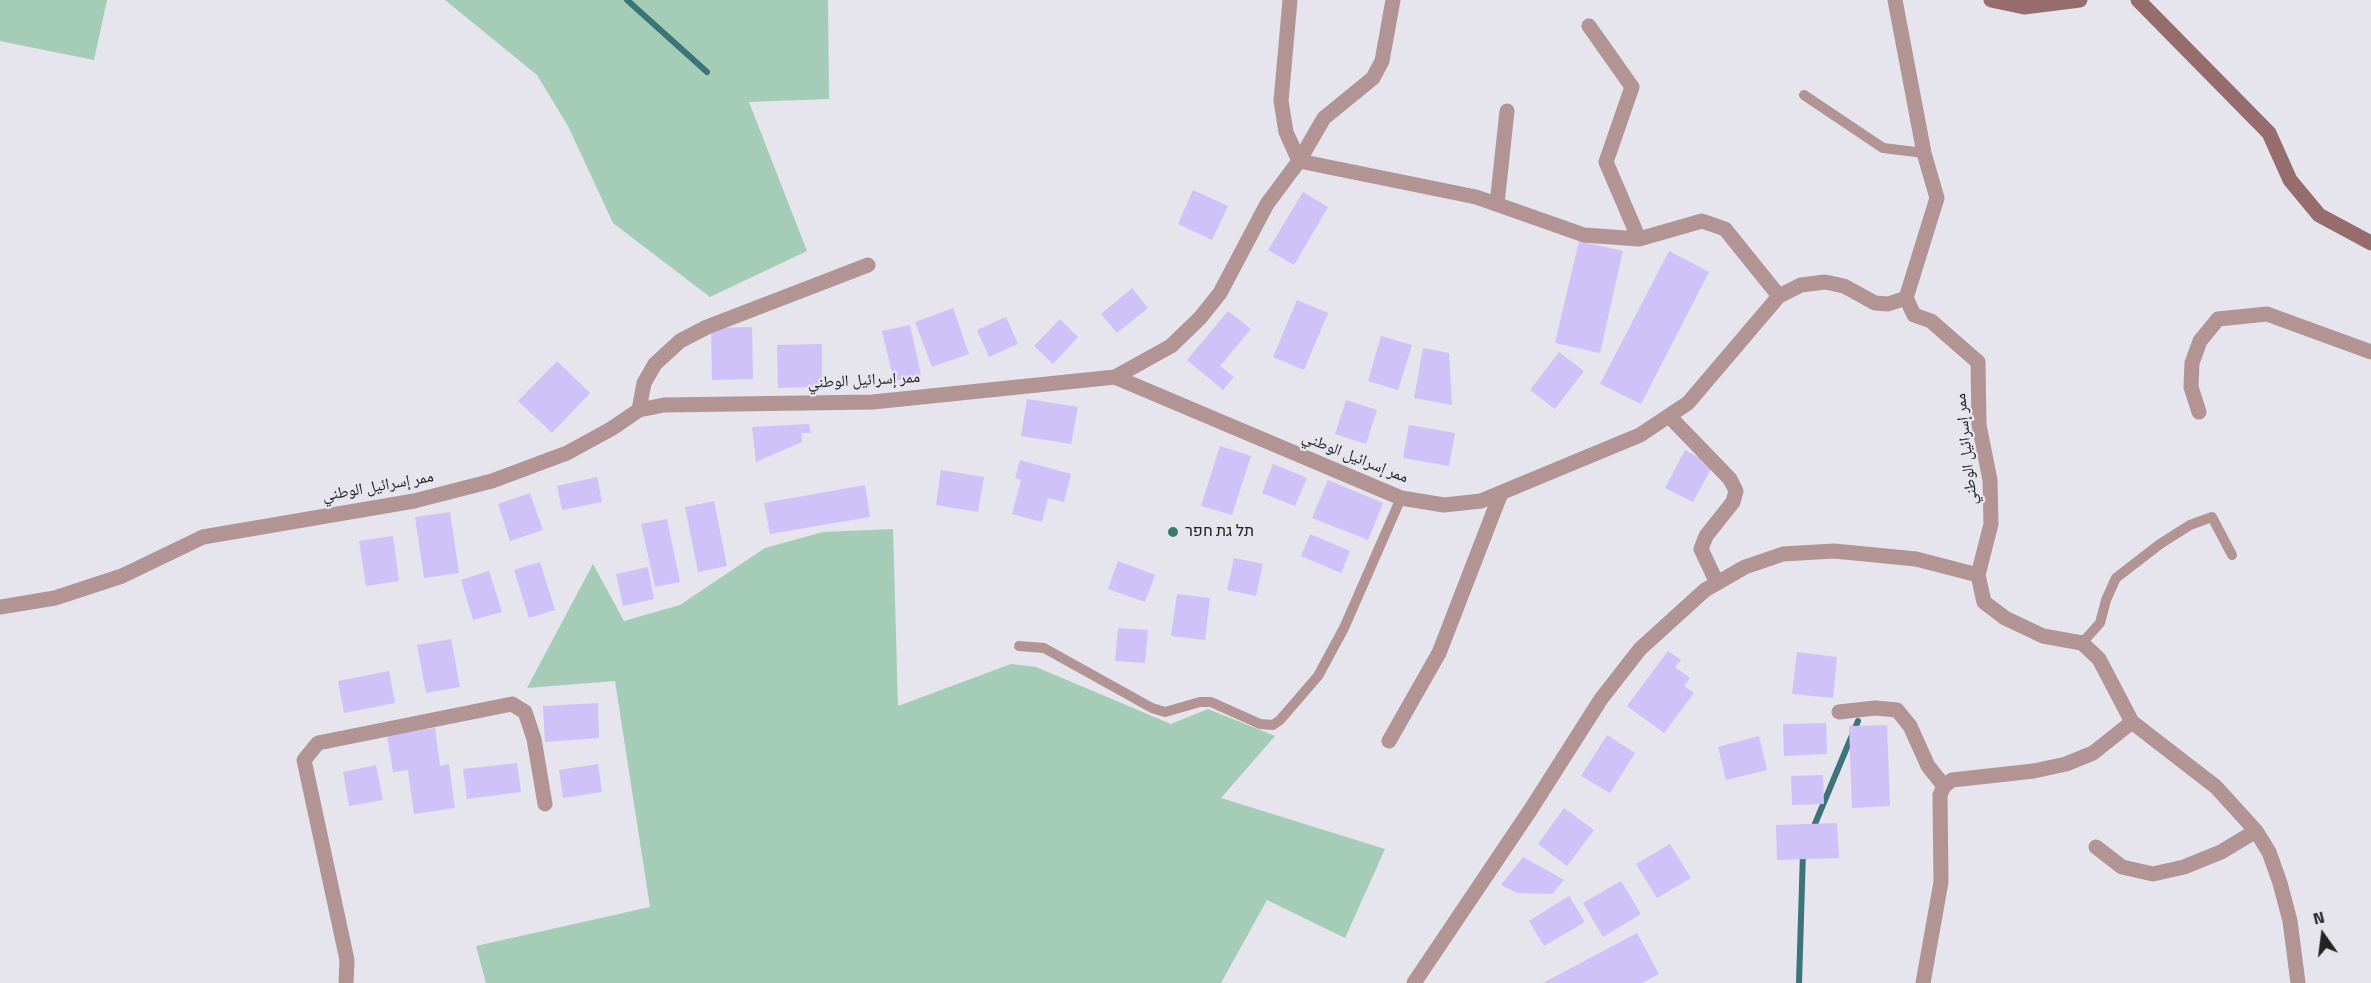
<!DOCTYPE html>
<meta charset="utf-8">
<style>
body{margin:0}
#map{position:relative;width:2371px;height:983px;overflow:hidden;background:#e6e4ec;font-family:"Titillium Web",sans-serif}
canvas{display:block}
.north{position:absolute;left:2293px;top:905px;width:60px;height:60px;-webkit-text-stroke:4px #e6e4ec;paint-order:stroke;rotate:346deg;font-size:16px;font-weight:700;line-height:24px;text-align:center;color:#232225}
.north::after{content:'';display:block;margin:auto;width:21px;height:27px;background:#232225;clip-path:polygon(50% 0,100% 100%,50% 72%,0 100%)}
</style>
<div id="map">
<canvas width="2371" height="983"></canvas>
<div class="north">N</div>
</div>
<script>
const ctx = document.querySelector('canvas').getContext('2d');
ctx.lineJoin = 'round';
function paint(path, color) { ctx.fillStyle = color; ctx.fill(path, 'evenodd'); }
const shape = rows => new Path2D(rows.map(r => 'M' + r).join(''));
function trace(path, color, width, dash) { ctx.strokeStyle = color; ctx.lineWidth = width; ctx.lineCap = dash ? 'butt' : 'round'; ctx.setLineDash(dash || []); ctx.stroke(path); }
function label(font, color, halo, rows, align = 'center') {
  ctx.font = font + ' "Titillium Web","Noto Naskh Arabic",Heebo,sans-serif'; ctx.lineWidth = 4.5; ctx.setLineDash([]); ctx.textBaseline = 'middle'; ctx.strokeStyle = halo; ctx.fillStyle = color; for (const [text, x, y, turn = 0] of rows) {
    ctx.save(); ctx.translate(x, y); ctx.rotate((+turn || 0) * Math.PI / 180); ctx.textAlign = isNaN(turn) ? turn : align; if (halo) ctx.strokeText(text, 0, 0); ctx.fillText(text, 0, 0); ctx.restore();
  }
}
const green = shape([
 [0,0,107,0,94,60,0,41],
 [445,0,828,0,829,99,749,102,807,251,710,297,613,223,568,126,537,75],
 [893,529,898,706,1011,664,1036,667,1171,724,1208,709,1275,736,1221,798,1385,849,1345,938,1267,900,1221,983,486,983,476,946,650,907,615,681,527,688,593,564,624,621,680,605,765,548,823,532]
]);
const stream = shape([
 [627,0,707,72],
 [1812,831,1858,721],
 [1799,983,1803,852]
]);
const building = shape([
 [1193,190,1228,206,1212,240,1178,224],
 [1303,192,1328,207,1294,265,1268,250],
 [1579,241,1623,251,1600,353,1555,343],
 [1669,251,1709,272,1641,404,1600,384],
 [1132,288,1148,308,1117,333,1101,314],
 [1297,300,1328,313,1304,370,1273,357],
 [953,308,969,354,932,367,915,322],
 [1228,311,1251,329,1220,366,1234,377,1223,390,1187,360],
 [1006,317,1018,344,989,357,977,330],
 [1060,319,1078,337,1053,364,1034,346],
 [910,325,921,375,894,381,882,331],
 [752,327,753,379,712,380,711,328],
 [1381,336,1412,345,1398,390,1368,381],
 [822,344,822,387,778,388,777,345],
 [1423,348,1449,353,1452,405,1414,398],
 [1559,352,1584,371,1555,409,1530,390],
 [557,361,590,393,552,433,518,401],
 [1027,399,1078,407,1071,444,1021,436],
 [1346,400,1377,410,1366,444,1335,434],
 [809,424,811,433,801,433,802,442,756,462,752,427],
 [1409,425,1455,433,1449,466,1403,458],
 [1220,446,1251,456,1232,515,1201,506],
 [1685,450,1713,465,1693,502,1665,488],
 [1020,460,1071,474,1064,502,1048,498,1042,522,1012,514,1021,480,1015,478],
 [1273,464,1307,478,1295,506,1262,493],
 [941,470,984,477,978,512,936,505],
 [597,477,602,502,562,510,557,486],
 [1328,480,1383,503,1368,540,1312,518],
 [865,485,870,517,770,534,764,503],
 [530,493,543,530,510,541,498,504],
 [714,501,727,566,698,572,685,507],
 [450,512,459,573,424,578,415,517],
 [667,519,680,582,655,587,641,524],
 [1310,534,1350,551,1341,573,1301,556],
 [393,536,399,581,366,586,359,541],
 [1234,558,1263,564,1256,596,1227,590],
 [1118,561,1155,575,1145,602,1108,589],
 [540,562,555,610,529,618,514,570],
 [648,567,654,599,623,606,616,574],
 [489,571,502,612,473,620,461,580],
 [1177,594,1210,598,1205,640,1171,636],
 [1118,628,1148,630,1145,663,1115,661],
 [451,639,460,687,426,693,417,645],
 [1668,651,1681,660,1675,667,1690,678,1684,686,1694,693,1664,733,1627,706],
 [1797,652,1837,657,1833,698,1792,694],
 [389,671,395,703,344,713,338,681],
 [598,703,599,738,545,742,543,706],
 [1826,723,1827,754,1784,756,1783,724],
 [1887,725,1890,806,1852,808,1849,726],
 [435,728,440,766,449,764,455,808,414,814,408,770,393,772,387,735],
 [1607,735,1635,753,1610,793,1581,776],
 [1759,736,1767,770,1726,780,1718,747],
 [517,763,521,792,467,799,463,769],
 [598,764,602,792,563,798,559,770],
 [376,765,383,800,349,806,343,772],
 [1823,775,1824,804,1792,805,1791,776],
 [1564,808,1594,830,1567,866,1538,844],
 [1837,823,1839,858,1777,860,1776,825],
 [1670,844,1691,878,1657,898,1636,864],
 [1523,857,1564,880,1552,894,1517,893,1501,885],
 [1621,881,1641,914,1603,937,1583,903],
 [1569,896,1585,922,1544,946,1529,921],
 [1637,933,1659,974,1642,983,1543,983]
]);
const lane = shape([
 [1804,95,1883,148,1924,153],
 [2082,643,2100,623,2106,600,2116,578,2160,544,2190,525,2212,517,2232,555],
 [1019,646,1044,648,1152,708,1165,712,1200,702,1211,702,1260,724,1273,725,1280,720,1318,676,1344,628,1401,498]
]);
const street = shape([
 [1290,0,1281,101,1286,132,1299,161],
 [1895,0,1924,153,1937,198,1906,298],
 [1589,26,1632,87,1606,162,1639,239],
 [1299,161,1476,197,1584,235,1639,239,1702,221,1725,229,1779,296],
 [1497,204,1507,111],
 [1906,298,1914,315,1931,321,1978,362,1979,425,1990,480,1991,524,1978,575,1984,602,2005,618,2043,636,2082,643,2099,659,2132,722,2216,787,2256,831,2269,852,2280,883,2290,921,2298,983],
 [1115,377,1171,346,1200,318,1220,293,1267,204,1299,161,1324,118,1373,78,1382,61,1393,0],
 [639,410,644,383,655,364,680,341,707,327,868,265],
 [2199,412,2191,387,2192,363,2200,341,2218,319,2267,314,2371,352],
 [1669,416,1730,479,1736,491,1733,502,1706,536,1701,549,1717,583],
 [0,607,55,598,122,576,203,537,414,501,492,481,567,453,611,429,639,410,664,405,873,402,1115,377,1401,498,1444,505,1481,501,1640,435,1688,403,1779,296,1801,285,1825,282,1844,286,1875,303,1888,304,1906,298],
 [1839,712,1875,708,1897,710,1910,726,1928,766,1944,786],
 [1389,741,1439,653,1501,493],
 [2096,847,2122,867,2153,874,2184,867,2221,852,2256,831],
 [346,983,347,960,304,760,318,743,512,704,525,712,534,739,545,804],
 [1414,983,1531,809,1601,699,1640,649,1705,590,1745,567,1783,554,1834,551,1916,559,1978,575],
 [1923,983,1941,882,1940,795,1944,786,1952,780,2034,771,2066,764,2093,753,2132,722]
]);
const secondary = shape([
 [1991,0,2024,7,2080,0],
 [2138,0,2269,133,2290,180,2319,215,2371,243]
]);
const markers = [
 [1173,532,6,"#3c7c6b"]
];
const streetNames = [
 ["ممر إسرائيل الوطني",864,381,-3],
 ["ممر إسرائيل الوطني",1967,449,-96],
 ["ممر إسرائيل الوطني",1355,458,22],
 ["ممر إسرائيل الوطني",378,487,-10]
];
const poiNames = [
 ["תל גת חפר",1185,532]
];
paint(green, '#a4ccb6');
trace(stream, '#3d7478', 6);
paint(building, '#cfc2f9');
trace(lane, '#b19493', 10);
trace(street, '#b19493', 15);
trace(secondary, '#966c6c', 15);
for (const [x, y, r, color] of markers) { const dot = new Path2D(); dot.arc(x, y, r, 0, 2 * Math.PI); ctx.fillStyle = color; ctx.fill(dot); trace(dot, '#e6e4ec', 2); }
label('16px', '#232225', '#e6e4ec', streetNames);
label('16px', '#232225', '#e6e4ec', poiNames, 'left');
</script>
